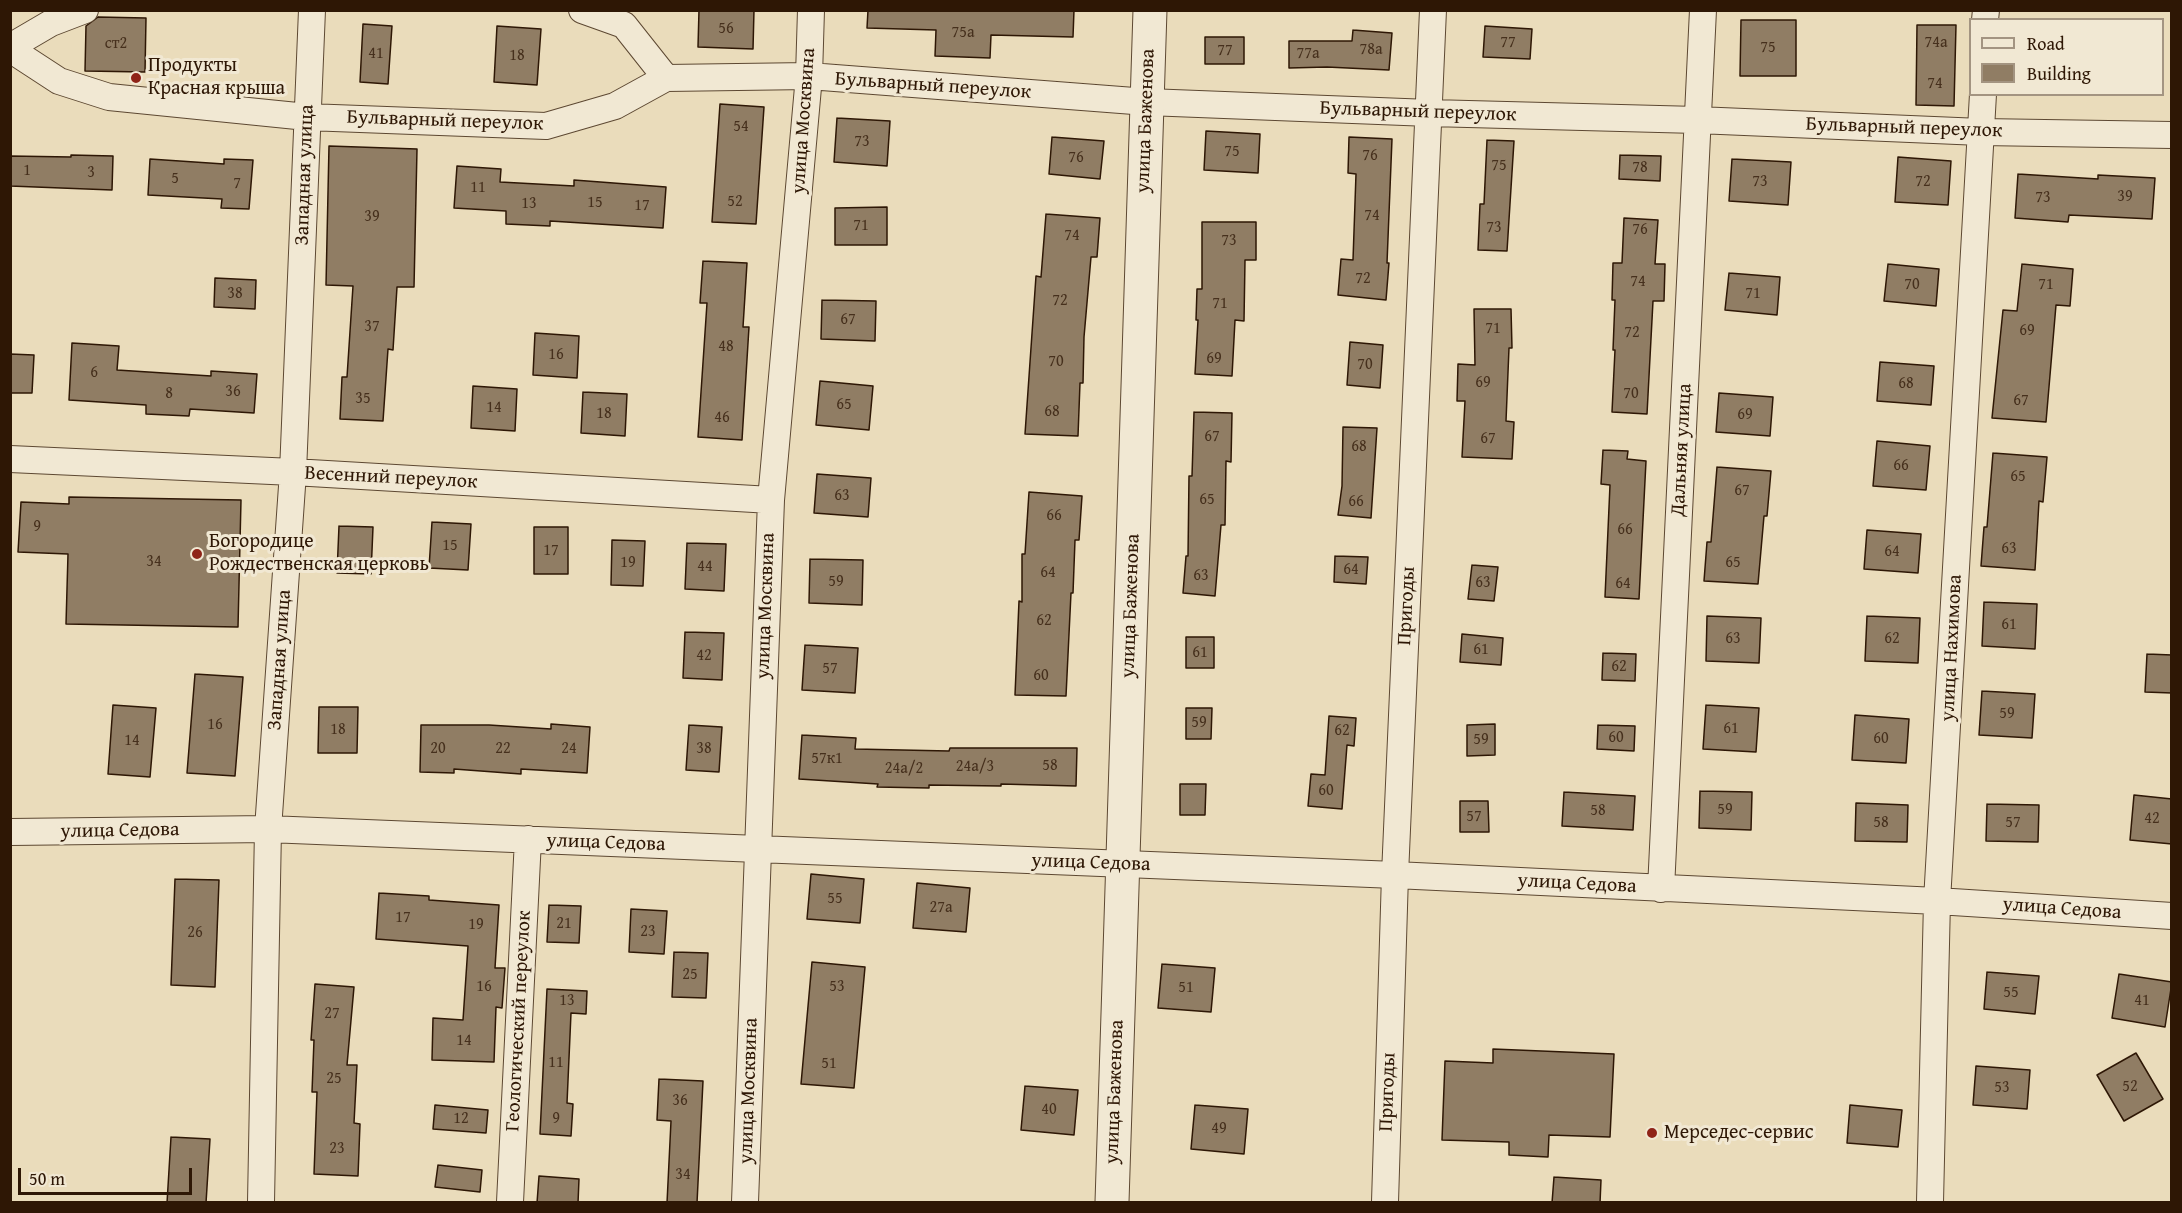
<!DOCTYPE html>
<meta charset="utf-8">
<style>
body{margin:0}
#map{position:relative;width:2182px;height:1213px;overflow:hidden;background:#eadcbb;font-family:"Gentium Book Plus",serif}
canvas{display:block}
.frame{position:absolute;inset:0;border:12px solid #2e1705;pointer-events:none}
.legend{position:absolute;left:1969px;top:18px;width:195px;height:78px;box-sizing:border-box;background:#f1e8d3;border:2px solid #a39481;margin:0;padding:8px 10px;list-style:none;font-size:18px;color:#2e1705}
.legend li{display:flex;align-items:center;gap:12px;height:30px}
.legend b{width:30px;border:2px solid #a39481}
.scale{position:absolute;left:18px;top:1168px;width:174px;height:27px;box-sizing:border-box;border:3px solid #2e1705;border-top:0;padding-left:8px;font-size:18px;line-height:21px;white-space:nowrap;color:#2e1705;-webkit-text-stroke:4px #f1e8d3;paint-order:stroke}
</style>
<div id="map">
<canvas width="2182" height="1213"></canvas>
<div class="frame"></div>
<ul class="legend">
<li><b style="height:8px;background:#f1e8d3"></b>Road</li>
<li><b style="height:16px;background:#907d64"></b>Building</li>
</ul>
<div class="scale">50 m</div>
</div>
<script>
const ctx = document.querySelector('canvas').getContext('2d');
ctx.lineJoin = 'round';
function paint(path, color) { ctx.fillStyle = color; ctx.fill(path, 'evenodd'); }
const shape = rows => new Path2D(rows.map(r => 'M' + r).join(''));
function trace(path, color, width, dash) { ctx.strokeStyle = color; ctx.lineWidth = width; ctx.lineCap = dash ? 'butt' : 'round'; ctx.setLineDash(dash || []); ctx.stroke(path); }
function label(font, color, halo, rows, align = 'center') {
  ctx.font = font + ' "Gentium Book Plus",serif'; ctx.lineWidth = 6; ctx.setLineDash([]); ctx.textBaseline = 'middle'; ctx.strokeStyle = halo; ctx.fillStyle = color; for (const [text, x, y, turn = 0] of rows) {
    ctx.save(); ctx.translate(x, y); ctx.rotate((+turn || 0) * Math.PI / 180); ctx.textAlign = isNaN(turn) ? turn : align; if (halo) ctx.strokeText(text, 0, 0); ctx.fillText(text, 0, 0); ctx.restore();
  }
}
const building = shape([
 [699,10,754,10,753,49,698,47,699,10],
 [868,10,1074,10,1073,37,991,35,990,58,935,56,936,30,867,28,868,10],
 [98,17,146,18,145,72,85,71,86,26,98,17],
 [1741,20,1796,20,1796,76,1740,76,1741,20],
 [363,24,392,26,388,84,360,82,363,24],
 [1917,25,1956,25,1954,106,1916,105,1917,25],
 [497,26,541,29,537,85,494,82,497,26],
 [1485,26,1532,29,1530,59,1483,57,1485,26],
 [1353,30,1392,33,1389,70,1327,67,1289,68,1289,41,1352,41,1353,30],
 [1205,37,1244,37,1244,64,1205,64,1205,37],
 [720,104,764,107,756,224,712,222,720,104],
 [837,118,890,121,887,166,834,162,837,118],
 [1206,131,1260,134,1258,173,1204,170,1206,131],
 [1052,137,1104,141,1100,179,1049,174,1052,137],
 [1349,137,1392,139,1387,263,1389,263,1386,300,1338,295,1341,259,1353,260,1356,174,1348,173,1349,137],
 [1487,140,1514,141,1507,251,1478,250,1480,204,1484,204,1487,140],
 [329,146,417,149,414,287,397,287,393,350,388,349,383,421,340,419,342,377,347,377,353,286,326,285,329,146],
 [71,155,113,156,112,190,10,186,10,156,71,157,71,155],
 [1620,155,1661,156,1660,181,1619,179,1620,155],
 [1898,157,1951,161,1948,205,1895,202,1898,157],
 [150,159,224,164,224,159,253,160,249,209,221,208,222,199,148,195,150,159],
 [1732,159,1791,162,1788,205,1729,201,1732,159],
 [457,166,501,169,500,182,574,186,574,180,666,187,663,228,550,221,550,226,506,224,506,211,454,208,457,166],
 [2018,174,2098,179,2098,175,2155,178,2152,219,2069,215,2068,222,2015,218,2018,174],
 [887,207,887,245,835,245,835,208,887,207],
 [1046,214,1100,218,1097,257,1091,257,1084,337,1083,383,1080,383,1078,436,1025,434,1036,276,1041,277,1046,214],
 [1624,218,1658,220,1655,264,1665,264,1664,301,1653,301,1647,414,1612,412,1615,350,1613,350,1615,300,1612,300,1613,263,1622,263,1624,218],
 [1202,222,1256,222,1256,260,1245,260,1244,321,1235,320,1232,376,1195,374,1198,320,1196,320,1197,289,1202,289,1202,222],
 [703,261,747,263,743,327,749,327,742,440,698,437,707,303,700,303,703,261],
 [1888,264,1939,269,1936,306,1884,301,1888,264],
 [2022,264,2073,269,2070,306,2056,305,2046,422,1992,418,2003,310,2017,311,2022,264],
 [1729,273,1780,277,1777,315,1725,310,1729,273],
 [215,278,256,280,255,309,214,307,215,278],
 [822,300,876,301,875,341,821,339,822,300],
 [1474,309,1511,309,1512,348,1509,348,1506,421,1514,422,1512,459,1462,457,1465,401,1457,401,1458,364,1475,365,1474,309],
 [535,333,579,336,577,378,533,375,535,333],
 [1350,342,1383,345,1380,388,1347,385,1350,342],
 [72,343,119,346,117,370,211,376,211,371,257,374,254,413,190,409,189,416,146,414,146,405,69,400,72,343],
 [10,354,34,355,32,393,10,393,10,354],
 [1880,362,1934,366,1931,405,1877,401,1880,362],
 [820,381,873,386,869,430,816,425,820,381],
 [473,386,517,389,515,431,471,428,473,386],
 [583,392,627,394,625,436,581,433,583,392],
 [1719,393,1773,397,1770,436,1716,432,1719,393],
 [1194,412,1232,413,1231,462,1226,461,1225,525,1221,525,1215,596,1183,593,1186,556,1188,556,1189,476,1192,476,1194,412],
 [1343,427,1377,428,1371,518,1338,515,1342,486,1343,427],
 [1877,441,1930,446,1926,490,1873,486,1877,441],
 [1603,450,1628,451,1627,459,1646,461,1639,599,1605,597,1610,485,1601,484,1603,450],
 [1993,453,2047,457,2043,502,2039,501,2035,570,1981,566,1984,527,1987,527,1993,453],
 [1717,467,1771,471,1767,516,1764,516,1758,584,1704,581,1707,542,1711,542,1717,467],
 [817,474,871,478,868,517,814,513,817,474],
 [1029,492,1082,496,1079,540,1075,540,1073,593,1071,593,1066,696,1015,695,1019,601,1022,602,1022,554,1025,554,1029,492],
 [69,497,241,500,238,627,66,624,68,554,18,552,21,502,69,504,69,497],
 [432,522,471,524,468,570,429,568,432,522],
 [339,526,373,527,371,574,337,573,339,526],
 [534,527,568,527,568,574,534,574,534,527],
 [1867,530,1921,534,1918,573,1864,569,1867,530],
 [612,540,645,541,643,586,611,585,612,540],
 [687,543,726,544,724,591,685,589,687,543],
 [1335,556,1368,557,1366,584,1334,582,1335,556],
 [810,559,863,560,862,605,809,603,810,559],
 [1472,565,1498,567,1494,601,1468,599,1472,565],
 [1984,602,2037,604,2035,649,1982,646,1984,602],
 [1707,616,1761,618,1759,663,1706,661,1707,616],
 [1867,616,1920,618,1918,663,1865,661,1867,616],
 [685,632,724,633,722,680,683,678,685,632],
 [1462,634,1503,638,1501,665,1460,662,1462,634],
 [1186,637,1214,637,1214,668,1186,668,1186,637],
 [805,645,858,648,855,693,802,690,805,645],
 [1603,653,1636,654,1635,681,1602,680,1603,653],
 [2147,654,2172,655,2172,693,2145,692,2147,654],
 [195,674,243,677,235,776,187,773,195,674],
 [1982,691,2035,694,2032,738,1979,735,1982,691],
 [113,705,156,708,150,777,108,774,113,705],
 [1706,705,1759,708,1756,752,1703,749,1706,705],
 [319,707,358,707,357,753,318,753,319,707],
 [1186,708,1212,708,1211,739,1186,739,1186,708],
 [1855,715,1909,719,1906,763,1852,760,1855,715],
 [1329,716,1356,718,1354,746,1347,745,1342,809,1308,806,1311,774,1325,775,1329,716],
 [551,724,590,727,587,773,521,769,521,774,454,769,454,773,420,772,421,725,489,725,551,729,551,724],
 [1495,724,1495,755,1467,756,1467,725,1495,724],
 [689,725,722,727,719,772,686,770,689,725],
 [1598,725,1635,726,1634,751,1597,749,1598,725],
 [802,735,856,738,855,749,949,751,950,748,1077,748,1076,786,1001,784,1001,786,929,785,929,788,877,787,878,784,799,779,802,735],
 [1180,784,1206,784,1205,815,1180,815,1180,784],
 [1700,791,1752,792,1751,830,1699,828,1700,791],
 [1564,792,1635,796,1633,830,1562,826,1564,792],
 [2134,795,2172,799,2172,844,2130,840,2134,795],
 [1460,801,1488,801,1489,832,1460,832,1460,801],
 [1856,803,1908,805,1907,842,1855,841,1856,803],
 [1987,804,2039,805,2038,842,1986,841,1987,804],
 [811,874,864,879,860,923,807,919,811,874],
 [175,879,219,880,215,987,171,985,175,879],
 [917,883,970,888,966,932,913,928,917,883],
 [379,893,429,896,429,900,499,905,495,968,505,968,502,1008,496,1007,494,1062,432,1060,433,1018,463,1020,468,946,376,939,379,893],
 [549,905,581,906,579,943,547,942,549,905],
 [631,909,667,911,664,954,629,952,631,909],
 [674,952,708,953,706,998,672,997,674,952],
 [812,962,865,967,854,1088,801,1084,812,962],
 [1162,964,1215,968,1211,1012,1158,1008,1162,964],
 [1987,972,2039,976,2035,1014,1984,1009,1987,972],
 [2119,974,2172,982,2165,1027,2112,1018,2119,974],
 [315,984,354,987,347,1065,357,1065,354,1123,360,1124,358,1176,314,1174,317,1092,312,1092,314,1040,311,1040,315,984],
 [547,989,587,991,586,1014,571,1013,567,1103,573,1104,571,1136,540,1134,547,989],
 [1493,1049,1614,1054,1610,1137,1549,1135,1548,1157,1509,1155,1509,1142,1442,1140,1445,1061,1493,1063,1493,1049],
 [2136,1053,2163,1099,2124,1121,2097,1075,2136,1053],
 [1976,1066,2030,1070,2027,1109,1973,1105,1976,1066],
 [659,1079,703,1081,697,1203,667,1203,671,1121,657,1120,659,1079],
 [1025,1086,1078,1090,1074,1135,1021,1130,1025,1086],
 [435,1105,488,1110,486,1133,433,1129,435,1105],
 [1195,1105,1248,1109,1244,1154,1191,1149,1195,1105],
 [1850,1105,1902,1110,1898,1147,1847,1143,1850,1105],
 [171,1137,210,1139,206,1203,167,1203,171,1137],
 [438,1165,482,1170,480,1192,435,1187,438,1165],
 [539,1176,579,1179,578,1203,537,1203,539,1176],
 [1554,1177,1601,1180,1600,1203,1552,1203,1554,1177]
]);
const minor = shape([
 [582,10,624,25,666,78],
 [1985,20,1986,10],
 [10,47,51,23,85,10],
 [10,49,59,81,109,97,307,117,546,126,615,106,666,78,809,76,1147,102,1430,113,1697,120,1981,132,2172,135],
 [10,459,293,472,771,500],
 [10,832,268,829,1395,875,1937,901,2172,916],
 [1661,889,1703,10],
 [261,1202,268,829,293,472,312,10],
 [510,1202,528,839],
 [745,1202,771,500,809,76,811,10],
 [1385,1202,1395,875,1433,10],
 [1930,1202,1937,901,1983,94]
]);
const tertiary = shape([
 [1112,1202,1150,10]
]);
const markers = [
 [136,78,6,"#8f2418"],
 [197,554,6,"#8f2418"],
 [1652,1133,6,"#8f2418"]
];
const numberNames = [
 ["56",726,29],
 ["75а",963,33],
 ["77",1508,43],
 ["74а",1936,43],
 ["ст2",116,44],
 ["75",1768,48],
 ["78а",1371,50],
 ["77",1225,51],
 ["41",376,54],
 ["77а",1308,54],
 ["18",517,56],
 ["74",1935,84],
 ["54",741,127],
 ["73",862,142],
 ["75",1232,152],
 ["76",1370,156],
 ["76",1076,158],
 ["75",1499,166],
 ["78",1640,168],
 ["1",27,171],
 ["3",91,173],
 ["5",175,179],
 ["73",1760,182],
 ["72",1923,182],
 ["7",237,184],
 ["11",478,188],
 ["39",2125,197],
 ["73",2043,198],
 ["52",735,202],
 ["15",595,203],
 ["13",529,204],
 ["17",642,206],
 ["74",1372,216],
 ["39",372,217],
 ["71",861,226],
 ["73",1494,228],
 ["76",1640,230],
 ["74",1072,236],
 ["73",1229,241],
 ["72",1363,279],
 ["74",1638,282],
 ["70",1912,285],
 ["71",2046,285],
 ["38",235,294],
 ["71",1753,294],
 ["72",1060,301],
 ["71",1220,304],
 ["67",848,320],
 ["37",372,327],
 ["71",1493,329],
 ["69",2027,331],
 ["72",1632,333],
 ["48",726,347],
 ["16",556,355],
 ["69",1214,359],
 ["70",1056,362],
 ["70",1365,365],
 ["6",94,373],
 ["69",1483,383],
 ["68",1906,384],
 ["36",233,392],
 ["8",169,394],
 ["70",1631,394],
 ["35",363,399],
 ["67",2021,401],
 ["65",844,405],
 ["14",494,408],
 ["68",1052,412],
 ["18",604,414],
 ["69",1745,415],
 ["46",722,418],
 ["67",1212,437],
 ["67",1488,439],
 ["68",1359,447],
 ["66",1901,466],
 ["65",2018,477],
 ["67",1742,491],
 ["63",842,496],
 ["65",1207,500],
 ["66",1356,502],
 ["66",1054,516],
 ["9",37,527],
 ["66",1625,530],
 ["15",450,546],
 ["63",2009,549],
 ["17",551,551],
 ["64",1892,552],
 ["34",154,562],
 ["19",628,563],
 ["65",1733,563],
 ["44",705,567],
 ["64",1351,570],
 ["64",1048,573],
 ["63",1201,576],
 ["59",836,582],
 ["63",1483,583],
 ["64",1623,584],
 ["62",1044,621],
 ["61",2009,625],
 ["63",1733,639],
 ["62",1892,639],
 ["61",1481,650],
 ["61",1200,653],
 ["42",704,656],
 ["62",1619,667],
 ["57",830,669],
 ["60",1041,676],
 ["59",2007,714],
 ["59",1199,723],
 ["16",215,725],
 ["61",1731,729],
 ["18",338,730],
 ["62",1342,731],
 ["60",1616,738],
 ["60",1881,739],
 ["59",1481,740],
 ["14",132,741],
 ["20",438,749],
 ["22",503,749],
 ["24",569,749],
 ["38",704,749],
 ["57к1",827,759],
 ["58",1050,766],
 ["24а/3",975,767],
 ["24а/2",904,769],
 ["60",1326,791],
 ["59",1725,810],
 ["58",1598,811],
 ["57",1474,817],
 ["42",2152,819],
 ["58",1881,823],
 ["57",2013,823],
 ["55",835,899],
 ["27а",941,908],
 ["17",403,918],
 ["21",564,924],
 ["19",476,925],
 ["23",648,932],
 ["26",195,933],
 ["25",690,975],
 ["16",484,987],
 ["53",837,987],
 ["51",1186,988],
 ["55",2011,993],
 ["13",567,1001],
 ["41",2142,1001],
 ["27",332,1014],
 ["14",464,1041],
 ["11",556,1063],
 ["51",829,1064],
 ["25",334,1079],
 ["52",2130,1087],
 ["53",2002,1088],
 ["36",680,1101],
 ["40",1049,1110],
 ["12",461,1119],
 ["9",556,1119],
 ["49",1219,1129],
 ["23",337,1149],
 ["34",683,1175]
];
const poiNames = [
 ["Продукты",148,66],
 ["Красная крыша",148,89],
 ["Богородице",209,542],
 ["Рождественская церковь",209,565],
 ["Мерседес-сервис",1664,1133]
];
const streetNames = [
 ["Бульварный переулок",933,86,4],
 ["Бульварный переулок",1418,112,2],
 ["Бульварный переулок",445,121,2],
 ["улица Москвина",804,121,-86],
 ["улица Баженова",1146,121,-88],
 ["Бульварный переулок",1904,128,2],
 ["Западная улица",305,175,-88],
 ["Дальняя улица",1682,450,-87],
 ["Весенний переулок",391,478,3],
 ["улица Москвина",766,606,-88],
 ["улица Баженова",1131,606,-88],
 ["Пригоды",1407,606,-87],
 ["улица Нахимова",1952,648,-87],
 ["Западная улица",280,660,-86],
 ["улица Седова",120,831,-1],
 ["улица Седова",606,843,2],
 ["улица Седова",1091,863,2],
 ["улица Седова",1577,884,3],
 ["улица Седова",2062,909,4],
 ["Геологический переулок",519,1021,-87],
 ["улица Москвина",749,1091,-88],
 ["улица Баженова",1115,1092,-88],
 ["Пригоды",1388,1092,-88]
];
paint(building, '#907d64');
trace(building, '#2e1705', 1.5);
trace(minor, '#5d4832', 28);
trace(tertiary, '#5d4832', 35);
trace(minor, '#f1e8d3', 26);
trace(tertiary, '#f1e8d3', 33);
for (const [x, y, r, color] of markers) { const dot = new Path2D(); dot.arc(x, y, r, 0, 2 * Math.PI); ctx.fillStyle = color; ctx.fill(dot); trace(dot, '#f1e8d3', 2); }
label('16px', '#46301d', null, numberNames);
label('20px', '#2e1705', '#f1e8d3', poiNames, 'left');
label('20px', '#2e1705', '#f1e8d3', streetNames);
</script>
